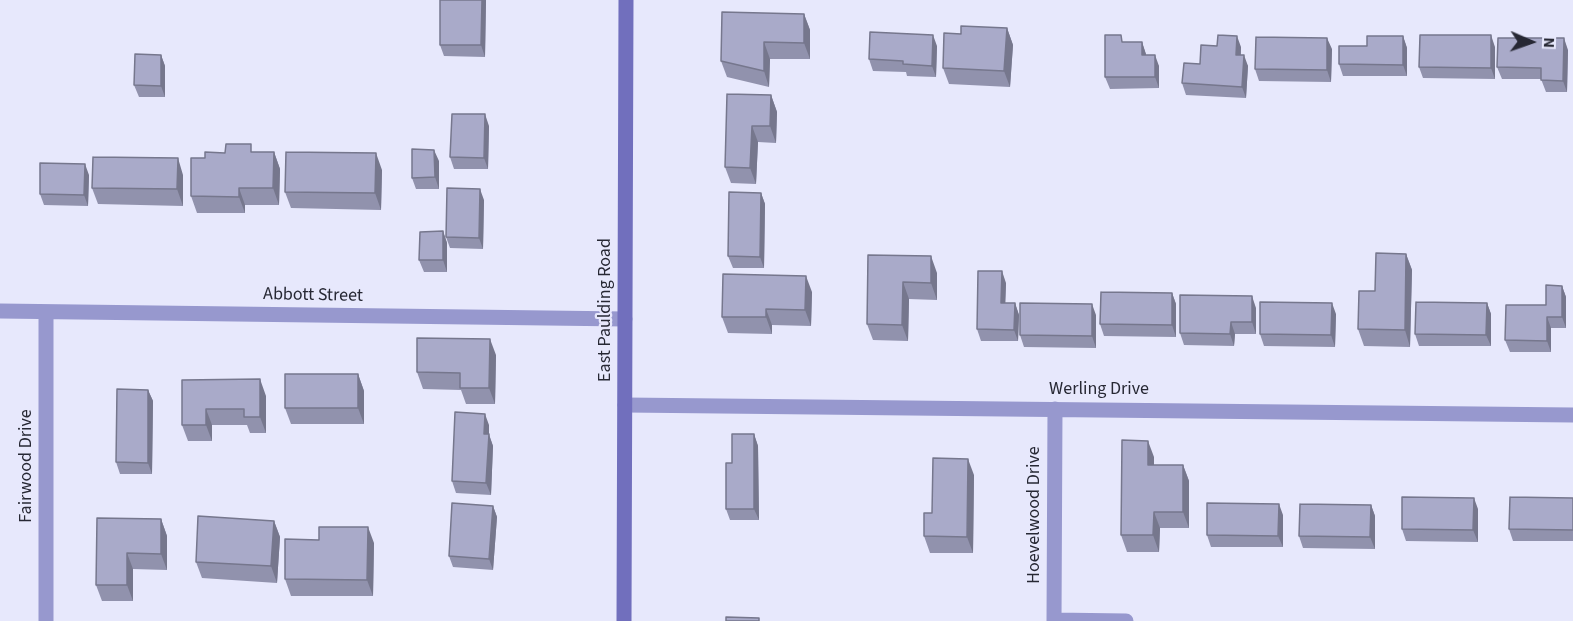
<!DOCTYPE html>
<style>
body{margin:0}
#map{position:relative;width:1573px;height:621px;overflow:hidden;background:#e7e8fc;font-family:"Source Sans 3",sans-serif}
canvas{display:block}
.north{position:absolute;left:1501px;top:12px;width:60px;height:60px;-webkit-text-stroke:4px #e7e8fc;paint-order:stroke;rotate:92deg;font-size:16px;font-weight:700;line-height:24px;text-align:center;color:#272834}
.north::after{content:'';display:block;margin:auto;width:21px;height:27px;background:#272834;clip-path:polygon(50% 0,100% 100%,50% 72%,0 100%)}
</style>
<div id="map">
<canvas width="1573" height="621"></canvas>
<div class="north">N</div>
</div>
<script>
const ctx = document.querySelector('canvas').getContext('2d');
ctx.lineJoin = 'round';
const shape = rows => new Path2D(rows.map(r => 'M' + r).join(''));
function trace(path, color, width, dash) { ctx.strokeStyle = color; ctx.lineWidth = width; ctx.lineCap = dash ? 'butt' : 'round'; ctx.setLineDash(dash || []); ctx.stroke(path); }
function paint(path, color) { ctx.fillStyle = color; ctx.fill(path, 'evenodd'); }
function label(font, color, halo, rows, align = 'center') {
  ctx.font = font + ' "Source Sans 3",sans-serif'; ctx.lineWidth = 4.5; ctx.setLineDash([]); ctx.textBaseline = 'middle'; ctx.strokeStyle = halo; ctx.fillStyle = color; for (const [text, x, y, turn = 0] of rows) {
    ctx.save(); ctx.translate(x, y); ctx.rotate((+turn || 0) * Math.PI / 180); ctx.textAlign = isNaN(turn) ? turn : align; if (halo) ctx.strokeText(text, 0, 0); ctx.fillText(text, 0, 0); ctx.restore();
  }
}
const street = shape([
 [0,311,625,319],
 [625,405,1573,415],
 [1054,620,1126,621],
 [46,621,46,312],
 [1054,621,1055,409]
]);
const secondary = shape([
 [624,621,626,0]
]);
const wall = shape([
 [486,0,485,57,444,56,440,45],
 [804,14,810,30,810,59,770,59,769,87,727,77,721,61],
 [1007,28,1013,45,1010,87,949,84,943,68,961,34],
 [1403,36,1407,48,1407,76,1343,76,1339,64,1367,46],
 [1124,42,1142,42,1146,55,1159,66,1159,88,1110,89,1105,77],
 [937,46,936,77,907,76,906,72,873,71,869,59],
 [1241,47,1241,55,1248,66,1246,98,1186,95,1182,83,1200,64],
 [1495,47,1495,79,1423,78,1419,67],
 [1332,49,1331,82,1259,81,1255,69],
 [1568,50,1567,92,1546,92,1541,79,1502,79,1497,67],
 [161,55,165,66,165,97,139,97,134,85],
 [771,95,777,112,776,143,758,142,756,184,731,183,725,167],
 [489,126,488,169,454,169,450,157],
 [254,152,274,152,280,169,279,205,245,205,245,213,197,213,191,196,205,158],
 [439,161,439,189,416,189,412,178],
 [382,170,381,210,291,208,285,192],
 [89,175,88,206,44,205,40,194],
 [183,175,183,206,98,204,92,188],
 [761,193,765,204,764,268,733,268,728,256],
 [484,200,483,249,450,248,446,237],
 [443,231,447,243,447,272,424,272,419,260],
 [1406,254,1412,270,1410,347,1364,346,1358,329,1375,291],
 [868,255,937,273,937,300,909,299,908,341,873,340,867,324],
 [1006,283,1005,303,1015,303,1019,315,1018,341,981,341,977,329],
 [1562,286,1566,297,1566,328,1551,328,1551,352,1510,352,1505,340,1546,305],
 [812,292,811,326,772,325,772,334,728,333,722,317],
 [1172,293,1176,304,1176,337,1104,336,1100,324],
 [1487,303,1491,314,1491,346,1419,346,1415,334],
 [1256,308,1256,334,1235,334,1234,346,1184,345,1180,333],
 [1336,314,1335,347,1264,346,1260,334],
 [1096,315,1096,348,1024,347,1020,335],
 [496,355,495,404,466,404,461,390,423,389,417,372],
 [358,374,364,391,364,424,291,424,285,408],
 [182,380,266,396,266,433,250,433,247,425,212,425,212,441,188,441,182,425],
 [148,390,153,401,152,474,120,474,116,462],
 [489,425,489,434,493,446,491,495,456,493,452,481],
 [754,434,758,446,759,520,730,520,726,509,732,463],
 [1154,457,1154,465,1183,465,1189,481,1189,528,1160,528,1159,552,1127,552,1121,535],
 [974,475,973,553,930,553,924,536,932,513],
 [1573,498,1573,541,1513,541,1509,529],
 [1371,505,1375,516,1375,549,1303,548,1299,536],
 [493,506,497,517,493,570,453,567,449,556],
 [1478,509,1478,542,1406,541,1402,529],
 [1283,515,1283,547,1211,547,1207,535],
 [161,519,167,536,167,570,133,569,133,601,102,601,96,585],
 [274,521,280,537,277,583,202,578,196,562],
 [319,540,374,543,373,596,291,596,285,579]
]);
const shadedWall = shape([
 [482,0,486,0,485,57,481,45],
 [804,14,810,30,810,59,804,43],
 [1007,28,1013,45,1010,87,1004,71],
 [933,35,937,46,936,77,932,66],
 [1491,35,1495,47,1495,79,1491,68],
 [1237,36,1241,47,1240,66,1236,55],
 [1403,36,1407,48,1407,76,1403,65],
 [1327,38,1332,49,1331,82,1327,70],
 [1564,38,1568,50,1567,92,1563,81],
 [764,42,770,59,769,87,764,71],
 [1142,42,1146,54,1146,66,1142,55],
 [161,55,165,66,165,97,161,86],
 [1155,55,1159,66,1159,88,1155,77],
 [1244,55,1248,66,1246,98,1242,87],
 [771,95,777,112,776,143,770,126],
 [485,114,489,126,488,169,484,158],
 [752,126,758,142,756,184,750,168],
 [434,150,439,161,439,189,435,177],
 [274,152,280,169,279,205,273,188],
 [376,153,382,170,381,210,375,193],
 [178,158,183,175,183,206,177,189],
 [85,164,89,175,88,206,84,195],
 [239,188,245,205,245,213,239,197],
 [480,189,484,200,483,249,479,238],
 [761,193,765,204,764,268,760,257],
 [443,231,447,243,447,272,443,260],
 [1406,254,1412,270,1410,347,1405,330],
 [931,256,937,273,937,300,931,283],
 [1002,271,1006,283,1005,314,1001,303],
 [806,276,812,292,811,326,805,310],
 [903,282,909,299,908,341,902,325],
 [1562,286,1566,297,1566,328,1562,317],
 [1172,293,1176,304,1176,337,1172,325],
 [1252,296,1256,308,1256,334,1252,322],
 [1015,303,1019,315,1018,341,1014,330],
 [1332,303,1336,314,1335,347,1331,335],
 [1487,303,1491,314,1491,346,1486,335],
 [1092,304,1096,315,1096,348,1092,336],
 [766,309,772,325,772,334,766,317],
 [1547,317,1551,328,1551,352,1547,341],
 [1231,322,1235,334,1234,346,1230,334],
 [490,339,496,355,495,404,489,388],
 [358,374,364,391,364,424,358,408],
 [260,379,266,396,266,433,260,417],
 [148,390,153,401,152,474,148,463],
 [206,409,212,425,212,441,206,425],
 [485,414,489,425,489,435,493,446,491,495,486,483,484,434],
 [754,434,758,446,759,520,754,509],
 [1148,441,1154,457,1154,481,1148,465],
 [968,459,974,475,973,553,967,537],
 [1183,465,1189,481,1189,528,1183,512],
 [1474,498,1478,509,1478,542,1473,530],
 [1279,504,1283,515,1283,547,1278,536],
 [1371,505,1375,516,1375,549,1370,537],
 [493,506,497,517,493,570,489,559],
 [1154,512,1160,528,1159,552,1153,535],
 [161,519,167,536,167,570,161,554],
 [274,521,280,537,277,583,271,566],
 [368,527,374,543,373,596,367,580],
 [127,553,133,569,133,601,127,585]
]);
const building = shape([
 [440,0,482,0,481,45,440,45,440,0],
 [722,12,804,14,804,43,764,42,764,71,721,61,722,12],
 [961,26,1007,28,1004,71,943,68,944,33,961,34,961,26],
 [870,32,933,35,932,66,903,64,903,61,869,59,870,32],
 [1105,35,1121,35,1122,42,1142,42,1142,55,1155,55,1155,77,1105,77,1105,35],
 [1218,35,1237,36,1236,55,1244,55,1242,87,1182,83,1184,63,1200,64,1201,45,1217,46,1218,35],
 [1420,35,1491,35,1491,68,1419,67,1420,35],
 [1367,36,1403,36,1403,65,1339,64,1339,46,1367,46,1367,36],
 [1256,37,1327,38,1327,70,1255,69,1256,37],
 [1498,38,1564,38,1563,81,1541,80,1541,68,1497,67,1498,38],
 [135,54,161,55,161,86,134,85,135,54],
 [727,94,771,95,770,126,752,126,750,168,725,167,727,94],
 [452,114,485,114,484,158,450,157,452,114],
 [226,144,251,144,251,152,274,152,273,188,239,188,239,197,191,196,191,158,205,158,205,152,225,153,226,144],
 [412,149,434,150,435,177,412,178,412,149],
 [286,152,376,153,375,193,285,192,286,152],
 [93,157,178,158,177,189,92,188,93,157],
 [40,163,85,164,84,195,40,194,40,163],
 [447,188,480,189,479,238,446,237,447,188],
 [729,192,761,193,760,257,728,256,729,192],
 [443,231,443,260,419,260,420,232,443,231],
 [1376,253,1406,254,1405,330,1358,329,1359,291,1375,291,1376,253],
 [868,255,931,256,931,283,903,282,902,325,867,324,868,255],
 [978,271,1002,271,1001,303,1015,303,1014,330,977,329,978,271],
 [723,274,806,276,805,310,766,309,766,317,722,317,723,274],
 [1546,285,1562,286,1562,317,1547,317,1547,341,1505,340,1506,305,1546,305,1546,285],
 [1101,292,1172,293,1172,325,1100,324,1101,292],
 [1180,295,1252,296,1252,322,1231,322,1230,334,1180,333,1180,295],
 [1260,302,1332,303,1331,335,1260,334,1260,302],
 [1416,302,1487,303,1486,335,1415,334,1416,302],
 [1020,303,1092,304,1092,336,1020,335,1020,303],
 [417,338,490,339,489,388,460,388,460,373,417,372,417,338],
 [285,374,358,374,358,408,285,408,285,374],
 [260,379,260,417,244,417,244,409,206,409,206,425,182,425,182,380,260,379],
 [117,389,148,390,148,463,116,462,117,389],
 [455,412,485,414,484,434,489,434,486,483,452,481,455,412],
 [732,434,754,434,754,509,726,509,726,463,732,463,732,434],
 [1122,440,1148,441,1148,465,1183,465,1183,512,1154,512,1153,535,1121,535,1122,440],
 [933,458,968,459,967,537,924,536,924,513,932,513,933,458],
 [1402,497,1474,498,1473,530,1402,529,1402,497],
 [1510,497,1573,498,1573,530,1509,529,1510,497],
 [452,503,493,506,489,559,449,556,452,503],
 [1207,503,1279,504,1278,536,1207,535,1207,503],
 [1300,504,1371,505,1370,537,1299,536,1300,504],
 [198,516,274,521,271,566,196,562,198,516],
 [97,518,161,519,161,554,127,553,127,585,96,585,97,518],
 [319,527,368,527,367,580,285,579,285,539,319,540,319,527],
 [726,617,759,618,759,621,726,621,726,617]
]);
const streetNames = [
 ["Abbott Street",313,296,1],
 ["East Paulding Road",606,310,-90],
 ["Werling Drive",1099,390],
 ["Fairwood Drive",27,466,-90],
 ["Hoevelwood Drive",1035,515,-90]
];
trace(street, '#9798ce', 15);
trace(secondary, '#716fbd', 15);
paint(wall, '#9192ad');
paint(shadedWall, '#76778d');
paint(building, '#a9aac9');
trace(building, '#76778d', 1.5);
label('18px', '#272834', '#e7e8fc', streetNames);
</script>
